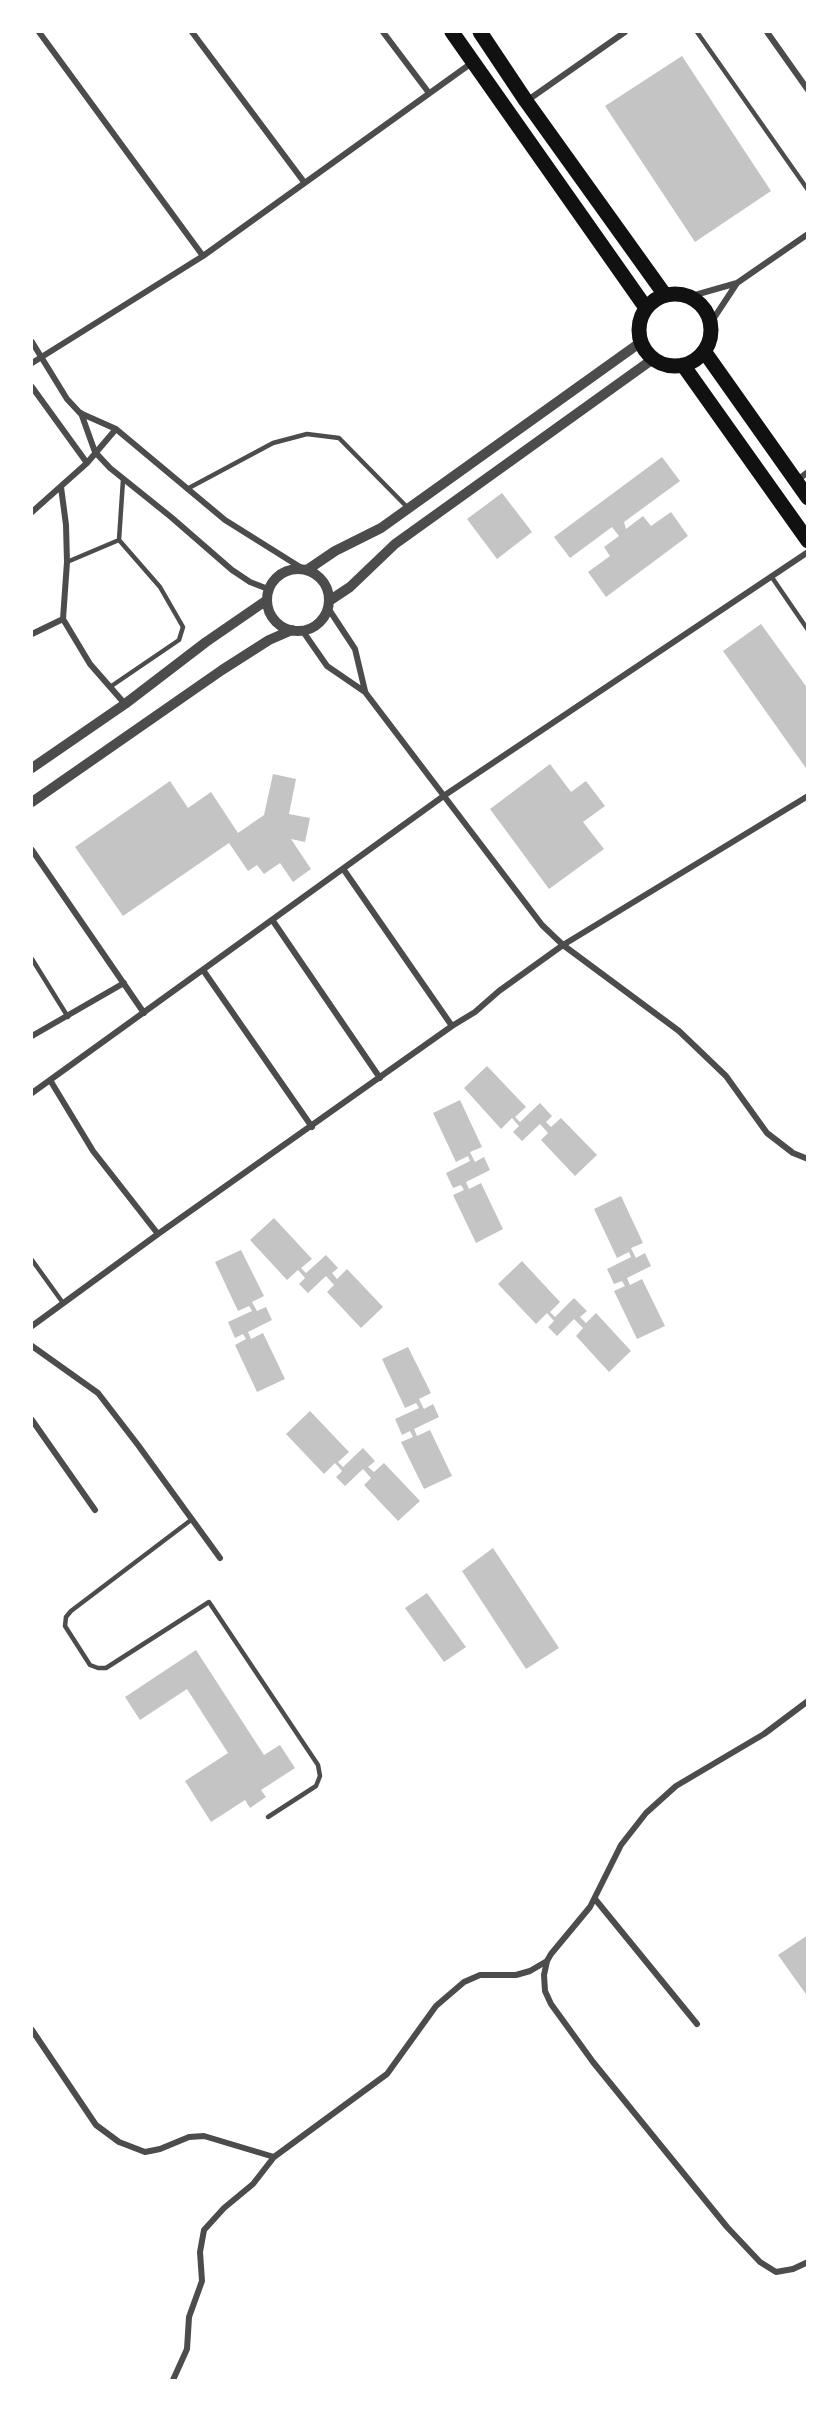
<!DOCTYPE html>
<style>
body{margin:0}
#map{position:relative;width:839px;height:2412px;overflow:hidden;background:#fff;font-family:Overpass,sans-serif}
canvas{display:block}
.frame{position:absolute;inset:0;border:33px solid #fff;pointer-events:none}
</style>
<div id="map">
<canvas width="839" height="2412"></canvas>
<div class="frame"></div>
</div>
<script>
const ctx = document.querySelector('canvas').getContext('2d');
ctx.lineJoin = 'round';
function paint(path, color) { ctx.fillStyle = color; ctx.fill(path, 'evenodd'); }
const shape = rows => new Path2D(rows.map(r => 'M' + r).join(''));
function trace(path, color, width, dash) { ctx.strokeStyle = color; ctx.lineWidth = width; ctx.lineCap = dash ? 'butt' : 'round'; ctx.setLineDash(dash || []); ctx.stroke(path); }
const building = shape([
 [682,56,771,191,695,242,605,106],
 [662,457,680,481,624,522,626,529,643,516,651,526,671,512,688,536,606,597,588,572,610,556,604,547,619,536,612,527,570,558,554,537],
 [502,493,532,532,497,559,467,519],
 [761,624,808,689,808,771,723,651],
 [550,764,571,792,586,781,605,806,583,822,604,849,549,889,490,809],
 [273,774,296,779,289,814,310,818,305,842,291,839,311,869,293,882,280,863,264,874,257,865,248,871,229,843,123,916,75,847,170,781,188,808,211,792,238,833,264,815],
 [487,1066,526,1107,515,1117,520,1122,540,1103,552,1116,546,1122,551,1127,561,1118,597,1155,575,1176,541,1140,548,1133,540,1124,522,1141,513,1132,519,1126,512,1118,501,1129,464,1088],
 [460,1100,482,1147,470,1152,475,1162,484,1157,490,1170,466,1182,469,1189,481,1183,503,1229,476,1243,453,1195,464,1190,461,1185,453,1188,446,1173,470,1161,468,1156,456,1162,433,1113],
 [621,1196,643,1243,631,1248,636,1258,645,1253,651,1266,627,1278,630,1285,642,1279,665,1326,637,1339,614,1291,625,1286,622,1281,614,1284,607,1269,631,1257,629,1252,617,1258,594,1209],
 [274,1218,312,1259,301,1268,306,1273,326,1255,338,1268,332,1273,337,1279,347,1269,383,1307,361,1328,327,1292,334,1285,326,1276,308,1293,299,1284,305,1278,298,1270,287,1280,250,1240],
 [241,1250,264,1296,252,1302,257,1311,266,1307,272,1320,248,1332,251,1339,263,1333,285,1379,257,1392,235,1345,246,1339,243,1334,235,1338,228,1322,252,1311,249,1306,238,1311,215,1262],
 [522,1261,560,1302,550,1312,555,1317,574,1298,587,1311,580,1317,586,1323,596,1313,631,1351,609,1372,576,1336,583,1328,574,1319,557,1336,548,1327,554,1321,547,1313,536,1324,498,1284],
 [408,1347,431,1393,419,1399,424,1409,433,1404,439,1417,414,1429,417,1436,430,1430,452,1476,424,1489,401,1442,413,1437,410,1431,402,1435,395,1419,419,1408,416,1403,405,1408,382,1359],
 [310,1411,349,1452,338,1462,343,1467,363,1448,375,1461,368,1467,374,1472,384,1463,420,1501,398,1521,364,1485,371,1478,363,1469,345,1486,336,1477,342,1471,335,1463,324,1474,286,1434],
 [493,1548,559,1648,526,1669,462,1571],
 [427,1593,466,1647,444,1662,405,1608],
 [196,1650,264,1755,280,1745,295,1768,261,1790,266,1797,250,1808,245,1800,211,1822,185,1781,228,1753,187,1689,140,1720,125,1697],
 [808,1935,808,1997,778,1955]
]);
const service = shape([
 [697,32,808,190],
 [187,489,273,443,307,434,339,438,408,508],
 [67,562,119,540],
 [771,576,808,630],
 [110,687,179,640,183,627,160,587,119,540,123,480],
 [32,959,68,1017],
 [32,1260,63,1303],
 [191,1520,71,1611,66,1617,65,1626,90,1665,98,1668,106,1668,209,1602,318,1765,320,1776,316,1786,268,1817]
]);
const minor = shape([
 [39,32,203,256],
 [192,32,304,182],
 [383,32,429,93],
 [767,32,808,90],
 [528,100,625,32],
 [688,297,737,283,808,234],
 [710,324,737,283],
 [32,342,67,399,80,413,116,429,225,520,300,567],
 [32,363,203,256,473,62],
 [32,387,87,463],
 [81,413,95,452,110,468,171,517,232,570,250,582,268,589],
 [796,481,808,472],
 [61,487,66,525,67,562,63,619,90,664,125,704],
 [32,512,87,463,116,429],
 [328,608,355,649,365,691],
 [302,630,327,666,365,692,542,925,563,945,679,1031,726,1076,767,1133,793,1153,808,1159],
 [32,634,63,619],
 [32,850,144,1013],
 [344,870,452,1026,475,1012,499,991,563,945,808,796],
 [273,921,380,1078],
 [203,970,312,1127],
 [32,1036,124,983],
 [32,1093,445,795,808,552],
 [158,1234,452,1026],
 [32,1326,158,1234,93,1151,50,1080],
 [32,1346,98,1393,138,1445,220,1558],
 [32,1420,95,1510],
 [808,1701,764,1734,676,1786,646,1813,621,1845,590,1907,551,1954,547,1961,544,1975,545,1991,551,2004,593,2062,727,2227,760,2262,776,2272,793,2269,808,2262],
 [595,1899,697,2024],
 [32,2030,96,2125,119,2142,145,2152,160,2149,189,2137,204,2136,274,2157,387,2074,436,2006,464,1982,480,1975,516,1975,530,1971,547,1961],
 [173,2380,187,2349,189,2317,202,2281,200,2252,204,2230,224,2208,253,2184,274,2157]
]);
const tertiary = shape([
 '267 600a31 31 0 1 1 62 0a31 31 0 1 1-62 0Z',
 [307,570,335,551,381,528,641,342],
 [329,601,350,587,395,544,653,359],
 [32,768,125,704,206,642,267,600],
 [32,802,222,670,269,640,292,630]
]);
const primary = shape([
 [452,32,646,308],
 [480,32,526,101,665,295],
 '639 330a36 36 0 1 1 72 0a36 36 0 1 1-72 0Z',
 [704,351,808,498],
 [683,365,808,541]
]);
paint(building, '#c4c4c4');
trace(service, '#4c4c4c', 4.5);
trace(minor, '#4c4c4c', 6);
trace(tertiary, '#4c4c4c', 10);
trace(primary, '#111', 15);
</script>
